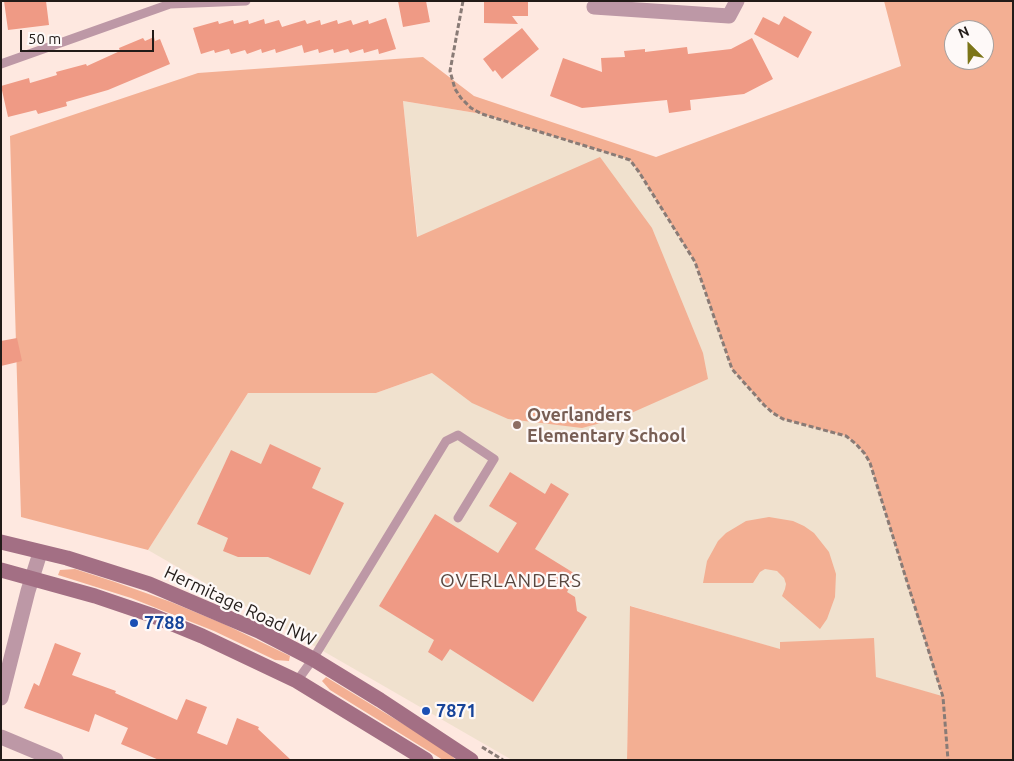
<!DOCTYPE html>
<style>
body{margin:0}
#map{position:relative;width:1014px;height:761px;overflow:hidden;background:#fee8e0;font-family:Ubuntu,sans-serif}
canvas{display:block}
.frame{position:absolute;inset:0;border:2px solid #221b18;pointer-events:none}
.north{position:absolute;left:944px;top:20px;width:50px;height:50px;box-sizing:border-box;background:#fef9f8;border:1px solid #a6a09e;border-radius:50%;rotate:337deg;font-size:14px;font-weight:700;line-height:20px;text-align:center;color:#221b18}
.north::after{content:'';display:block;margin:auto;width:18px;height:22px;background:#7c7519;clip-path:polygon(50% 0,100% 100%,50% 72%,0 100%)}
.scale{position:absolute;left:20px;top:30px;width:134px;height:22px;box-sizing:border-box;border:2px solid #221b18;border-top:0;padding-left:6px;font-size:15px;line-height:18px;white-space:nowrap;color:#221b18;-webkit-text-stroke:4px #fef9f8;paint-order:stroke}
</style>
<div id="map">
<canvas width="1014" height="761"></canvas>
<div class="frame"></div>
<div class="north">N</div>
<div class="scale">50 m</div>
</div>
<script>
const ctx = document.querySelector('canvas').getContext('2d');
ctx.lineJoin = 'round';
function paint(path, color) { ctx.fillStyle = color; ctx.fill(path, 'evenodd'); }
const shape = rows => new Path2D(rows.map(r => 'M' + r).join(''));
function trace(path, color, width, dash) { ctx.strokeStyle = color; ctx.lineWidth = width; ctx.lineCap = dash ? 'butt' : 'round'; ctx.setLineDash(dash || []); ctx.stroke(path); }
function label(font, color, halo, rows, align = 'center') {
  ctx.font = font + ' Ubuntu,sans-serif'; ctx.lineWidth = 4.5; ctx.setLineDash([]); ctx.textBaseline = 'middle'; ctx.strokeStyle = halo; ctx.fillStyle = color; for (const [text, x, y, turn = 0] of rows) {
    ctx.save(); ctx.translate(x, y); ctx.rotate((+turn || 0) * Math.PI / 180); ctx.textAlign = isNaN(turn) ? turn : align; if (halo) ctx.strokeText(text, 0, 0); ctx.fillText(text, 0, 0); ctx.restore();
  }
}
const education = shape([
 [403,101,482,114,618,156,630,160,639,172,695,262,732,369,764,405,773,413,783,419,846,436,856,444,865,454,870,463,943,697,631,606,627,760,512,760,148,550,248,393,376,393,432,373]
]);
const green = shape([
 [884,1,1013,1,1013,760,627,760,630,606,780,649,780,642,874,638,876,677,942,696,870,463,865,454,856,444,846,436,783,419,773,413,764,405,732,369,695,262,639,172,630,160,618,156,482,114,403,101,417,237,600,157,652,228,703,353,708,379,620,418,582,428,508,419,472,403,432,373,376,393,248,393,148,550,21,517,10,136,198,73,423,57,474,96,656,157,901,66],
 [954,30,984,30,984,60,954,60],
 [769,517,793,521,804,526,814,533,829,552,836,574,835,597,827,619,820,629,782,596,785,589,786,584,784,578,777,571,765,569,760,572,753,583,703,583,707,561,718,541,726,533,746,521],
 [75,569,115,582,171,602,224,624,290,656,289,661,275,660,214,631,131,598,58,575,60,570],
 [326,677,446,750,456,760,443,760,330,690,322,681]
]);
const building = shape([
 [4,1,46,1,49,25,8,30],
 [398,1,426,1,430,22,403,27],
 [484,1,528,1,528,16,512,16,518,24,484,23],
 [784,16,812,32,798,58,754,34,763,17,779,25],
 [386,18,396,49,379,54,378,49,364,53,363,49,350,53,348,49,334,53,333,49,319,53,318,49,304,53,302,45,276,53,275,49,262,53,261,49,247,54,245,50,231,54,229,49,215,53,214,50,201,54,193,28,218,21,219,24,233,20,234,24,248,20,249,24,264,19,265,24,279,20,282,27,305,20,307,24,320,20,321,25,337,20,338,24,351,20,353,25,368,20,369,24],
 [522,28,539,49,502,79,495,70,493,72,483,59],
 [154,37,155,41,160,39,170,64,108,90,66,102,67,106,38,114,36,110,8,117,1,86,29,78,30,83,57,75,56,72,86,64,87,66,120,51,119,48,143,38,145,41],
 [752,38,773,79,744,94,690,100,691,110,669,113,667,100,582,108,550,96,563,58,602,72,601,58,625,57,624,51,645,49,645,52,687,47,688,54,731,49],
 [17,338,22,361,1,366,1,341],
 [270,444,321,468,312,488,344,503,310,575,268,557,238,557,223,551,228,538,197,524,231,450,261,464],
 [510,472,545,494,551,483,569,494,535,549,577,575,567,592,575,597,577,611,587,617,533,702,450,649,442,661,428,652,434,640,379,606,435,514,498,553,517,523,489,506],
 [55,643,81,653,72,675,116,691,115,693,177,720,186,699,207,707,197,733,227,745,237,718,259,727,258,729,291,760,159,760,121,744,128,728,95,714,89,732,24,708,34,683,39,686]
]);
const path = shape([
 [463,1,450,71,455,89,461,98,471,108,482,114,618,156,630,160,639,172,695,262,732,369,764,405,773,413,783,419,846,436,856,444,865,454,870,463,943,697,948,760],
 [482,747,503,760]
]);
const lane = shape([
 [1,64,170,4,246,1],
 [297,681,313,659,446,441,458,435,494,459,458,518]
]);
const street = shape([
 [594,7,729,16,737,1],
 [1,698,28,591,40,553],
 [1,737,56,760]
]);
const secondary = shape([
 [1,542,67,558,149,584,259,631,313,659,380,700,471,760],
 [1,570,95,596,151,615,202,636,297,681,426,760]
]);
const markers = [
 [517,425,5,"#8d6e63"],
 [134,623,5,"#1a4fb4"],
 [426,711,5,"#1a4fb4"]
];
const educationNames = [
 ["Overlanders",527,415],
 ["Elementary School",527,436]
];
const streetNames = [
 ["Hermitage Road NW",240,606,25]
];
const transitNames = [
 ["7788",144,623],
 ["7871",436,711]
];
const neighbourhoodNames = [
 ["OVERLANDERS",511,581]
];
paint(education, '#f0e1ce');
paint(green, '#f3af93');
paint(building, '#ef9a85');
trace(path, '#897b76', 3, [5, 2.5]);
trace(lane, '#bd98a6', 9);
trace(street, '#bd98a6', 15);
trace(secondary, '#a36f84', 15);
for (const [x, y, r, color] of markers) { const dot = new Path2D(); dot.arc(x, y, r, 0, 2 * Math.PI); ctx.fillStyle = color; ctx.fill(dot); trace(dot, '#fef9f8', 2); }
label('bold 18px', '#785e54', '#fef9f8', educationNames, 'left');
label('18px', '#221b18', '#fef9f8', streetNames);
label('bold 18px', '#164399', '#fef9f8', transitNames, 'left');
ctx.letterSpacing = '1px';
label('19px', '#57463f', '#fef9f8', neighbourhoodNames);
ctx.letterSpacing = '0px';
</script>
